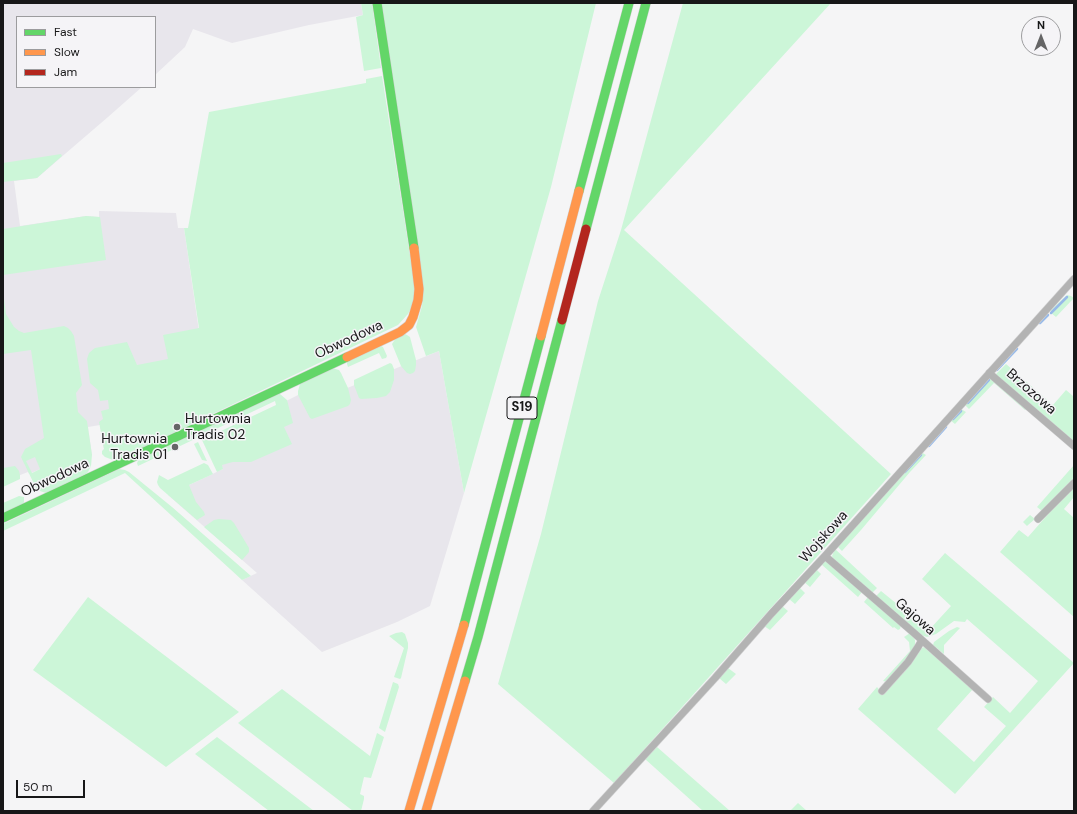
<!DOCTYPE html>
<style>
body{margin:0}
#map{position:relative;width:1077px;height:814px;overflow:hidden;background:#f5f5f6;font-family:"DM Sans",sans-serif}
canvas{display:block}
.frame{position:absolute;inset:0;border:4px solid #171718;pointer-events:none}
.legend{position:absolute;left:16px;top:16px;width:140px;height:72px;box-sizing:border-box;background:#f5f4f7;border:1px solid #9c9c9e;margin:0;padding:5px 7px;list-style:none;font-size:12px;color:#171718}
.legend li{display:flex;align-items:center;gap:8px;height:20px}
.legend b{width:20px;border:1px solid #9c9c9e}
.north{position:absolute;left:1021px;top:16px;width:40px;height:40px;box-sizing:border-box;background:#f5f4f7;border:1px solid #9c9c9e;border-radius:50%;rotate:0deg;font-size:11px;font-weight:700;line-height:16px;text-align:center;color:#171718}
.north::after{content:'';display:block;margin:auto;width:14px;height:18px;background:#656566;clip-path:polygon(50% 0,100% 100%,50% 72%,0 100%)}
.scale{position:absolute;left:16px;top:780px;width:69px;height:18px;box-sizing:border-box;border:2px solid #171718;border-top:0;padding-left:5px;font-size:12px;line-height:14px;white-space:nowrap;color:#171718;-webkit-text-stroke:3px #f5f4f7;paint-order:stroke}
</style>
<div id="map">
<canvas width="1077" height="814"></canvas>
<div class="frame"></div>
<ul class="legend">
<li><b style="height:5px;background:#63d668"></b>Fast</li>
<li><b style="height:5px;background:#ff974d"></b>Slow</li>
<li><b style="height:5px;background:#b3261e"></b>Jam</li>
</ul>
<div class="north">N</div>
<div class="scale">50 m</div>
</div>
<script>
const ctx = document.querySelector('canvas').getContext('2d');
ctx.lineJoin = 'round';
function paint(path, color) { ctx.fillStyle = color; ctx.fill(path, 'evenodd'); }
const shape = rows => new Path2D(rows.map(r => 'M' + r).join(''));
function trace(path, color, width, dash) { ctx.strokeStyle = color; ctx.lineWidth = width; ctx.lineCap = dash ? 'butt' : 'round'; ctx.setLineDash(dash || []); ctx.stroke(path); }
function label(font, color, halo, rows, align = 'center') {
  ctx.font = font + ' "DM Sans",sans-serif'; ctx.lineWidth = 3; ctx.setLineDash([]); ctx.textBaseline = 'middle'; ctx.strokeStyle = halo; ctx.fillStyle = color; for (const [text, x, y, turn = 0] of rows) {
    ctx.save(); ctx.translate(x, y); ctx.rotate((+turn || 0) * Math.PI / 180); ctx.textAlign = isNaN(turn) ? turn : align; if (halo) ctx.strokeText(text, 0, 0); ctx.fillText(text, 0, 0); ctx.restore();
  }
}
const built = shape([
 [3,3,361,3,363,15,309,25,232,43,193,29,185,47,155,75,155,17,17,17,17,87,142,87,108,117,37,178,14,181,20,226,86,216,99,217,99,211,176,213,178,228,184,228,209,400,104,450,100,425,88,427,92,455,49,465,29,474,28,472,15,477,3,472],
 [439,351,464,493,430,606,397,622,322,652,242,580,257,573,168,495,223,469,212,445,286,401,298,395,315,401]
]);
const green = shape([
 [361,3,372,3,381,68,364,71,356,17,363,15],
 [381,3,596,3,551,187,464,493,439,351,426,356,416,327,422,306,423,294],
 [683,3,831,3,624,230,891,474,614,783,498,684,541,534,598,301,621,230],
 [382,76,415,287,414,302,408,314,398,325,119,459,113,460,105,457,102,454,102,451,104,449,99,422,103,419,101,411,109,409,108,400,100,401,98,390,90,383,87,359,89,353,95,348,127,342,137,365,168,359,163,335,199,328,184,228,188,228,209,112,366,83,366,79],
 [61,154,62,156,37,178,3,182,3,163],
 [86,216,100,217,106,260,3,275,3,229],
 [3,291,6,314,14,327,19,331,24,333,64,326,68,328,71,331,74,336,82,385,76,393,78,412,87,421,92,455,91,466,88,472,86,474,46,493,37,490,21,457,25,449,44,438,31,350,3,354],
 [35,457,40,469,32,473,26,461],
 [1067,295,1071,296,1074,298,1074,299,1072,300,1056,317,1051,313,1051,310],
 [405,334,407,335,410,337,416,360,416,365,415,371,413,373,410,374,407,373,401,366,392,344,396,338],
 [381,346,383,347,387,356,386,358,382,359,379,353,348,367,347,364,347,362],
 [390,363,392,364,394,369,394,380,390,392,386,396,377,398,361,399,359,398,354,385,354,380],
 [1006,364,1053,405,1066,390,1073,396,1074,395,1074,443,997,378,996,374],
 [332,368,339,370,341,373,348,388,351,400,350,404,348,406,312,419,310,418,298,395,298,391,300,384],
 [988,378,990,378,1026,409,1025,410,994,383,969,409,964,404],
 [276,394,280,394,287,400,293,423,284,427,292,444,251,462,233,462,229,463,222,465,223,469,217,472,202,440,276,405,275,401,138,466,137,463,139,459],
 [961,409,966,412,955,424,950,420],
 [198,442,207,461,202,460,194,444],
 [921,452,926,455,910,472,861,530,842,551,837,546],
 [204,463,208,465,213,474,189,485,196,502,204,512,205,515,197,520,160,488,158,485,157,482,159,475,168,480],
 [1074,465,1074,478,1042,511,1037,507],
 [15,466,19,471,20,475,20,479,3,487,3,468],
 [119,469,125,470,129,472,172,507,251,576,242,580,125,473,3,531,3,524],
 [1074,488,1074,497,1064,509,1074,518,1074,617,1000,552,1019,530,1028,537,1057,504],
 [19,496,24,497,24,502,23,504,3,513,3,503],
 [1030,515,1035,519,1028,525,1027,526,1023,522],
 [219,519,231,520,234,523,249,548,249,552,243,559,242,560,204,527,214,520],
 [835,549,877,588,872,593,834,560,832,556],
 [945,553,1074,663,955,794,858,709,877,687,882,693,905,671,922,648,924,647,973,689,937,729,974,762,1006,726,984,707,993,697,1010,713,1038,681,967,619,965,622,954,621,936,634,927,637,921,635,876,596,881,591,929,630,951,606,922,579],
 [826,560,862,592,858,597,821,564],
 [816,569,821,574,810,587,804,582],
 [799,587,805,593,795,604,789,599],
 [88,597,239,712,166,767,33,670],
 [868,597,901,625,900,629,898,630,894,627,893,628,864,602],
 [782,606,788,611,770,630,764,626],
 [957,627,960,628,944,645,944,654,933,645,934,642,949,631],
 [402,632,405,634,408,643,408,648,401,678,400,679,394,677,404,648,389,636,396,633],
 [910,633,912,634,915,640,915,646,912,651,908,658,888,682,883,681,910,651,909,642,904,637],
 [728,668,736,674,726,684,719,678],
 [393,682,398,684,399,687,385,732,379,728],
 [282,689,370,756,377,733,384,737,371,778,364,777,360,794,364,796,364,799,361,811,353,811,238,723],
 [217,737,221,740,314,811,269,811,195,754],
 [657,747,730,811,703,811,645,759],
 [798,803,807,811,790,811]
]);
const stream = shape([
 [1051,313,1067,297],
 [1040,323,1048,315],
 [997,370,1017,349],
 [968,403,989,380],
 [953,419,961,411],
 [929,446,946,427],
 [905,472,921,455]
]);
const street = shape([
 [989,373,1074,446],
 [1038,519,1074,483],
 [825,556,914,633,988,699],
 [882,691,908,662,918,647,922,640],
 [593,811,715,678,771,614,825,556,1074,279]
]);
const fast = shape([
 [377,3,414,248],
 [579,191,629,3],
 [586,229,646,3],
 [3,518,347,357],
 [464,625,541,336],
 [465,681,478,637,562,320]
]);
const slow = shape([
 [541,336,579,191],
 [347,357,400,332,409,325,413,317,418,300,419,289,414,248],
 [409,811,464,625],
 [426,811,465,681]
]);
const jam = shape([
 [562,320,586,229]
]);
const markers = [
 [177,427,4,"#656566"],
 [175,447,4,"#656566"]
];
const shields = [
 [522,408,30]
];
const shieldNames = [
 ["S19",522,408]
];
const streetNames = [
 ["Obwodowa",349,340,-25],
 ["Brzozowa",1031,392,41],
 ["Obwodowa",55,478,-25],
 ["Wojskowa",824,537,-48],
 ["Gajowa",915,617,41]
];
const poiNames = [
 ["Hurtownia",185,419],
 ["Tradis 02",185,435],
 ["Hurtownia",167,439,"right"],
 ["Tradis 01",167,455,"right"]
];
paint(built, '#e8e6ec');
paint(green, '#ccf6d8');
trace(stream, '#98bae9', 2.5);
trace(street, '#d1d1d2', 8);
trace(fast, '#d1d1d2', 10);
trace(slow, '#d1d1d2', 10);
trace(jam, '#d1d1d2', 10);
trace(street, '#b3b3b3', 7);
trace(fast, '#63d668', 9);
trace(slow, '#ff974d', 9);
trace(jam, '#b3261e', 9);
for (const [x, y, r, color] of markers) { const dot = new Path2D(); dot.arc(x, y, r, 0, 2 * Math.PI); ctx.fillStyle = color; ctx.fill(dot); trace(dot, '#f5f4f7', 1.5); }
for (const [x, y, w] of shields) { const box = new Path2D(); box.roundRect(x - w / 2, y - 11, w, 22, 3); ctx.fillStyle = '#f5f4f7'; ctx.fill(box); trace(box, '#171718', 1); }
label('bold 13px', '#171718', null, shieldNames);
label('14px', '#171718', '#f5f4f7', streetNames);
label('14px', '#171718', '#f5f4f7', poiNames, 'left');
</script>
